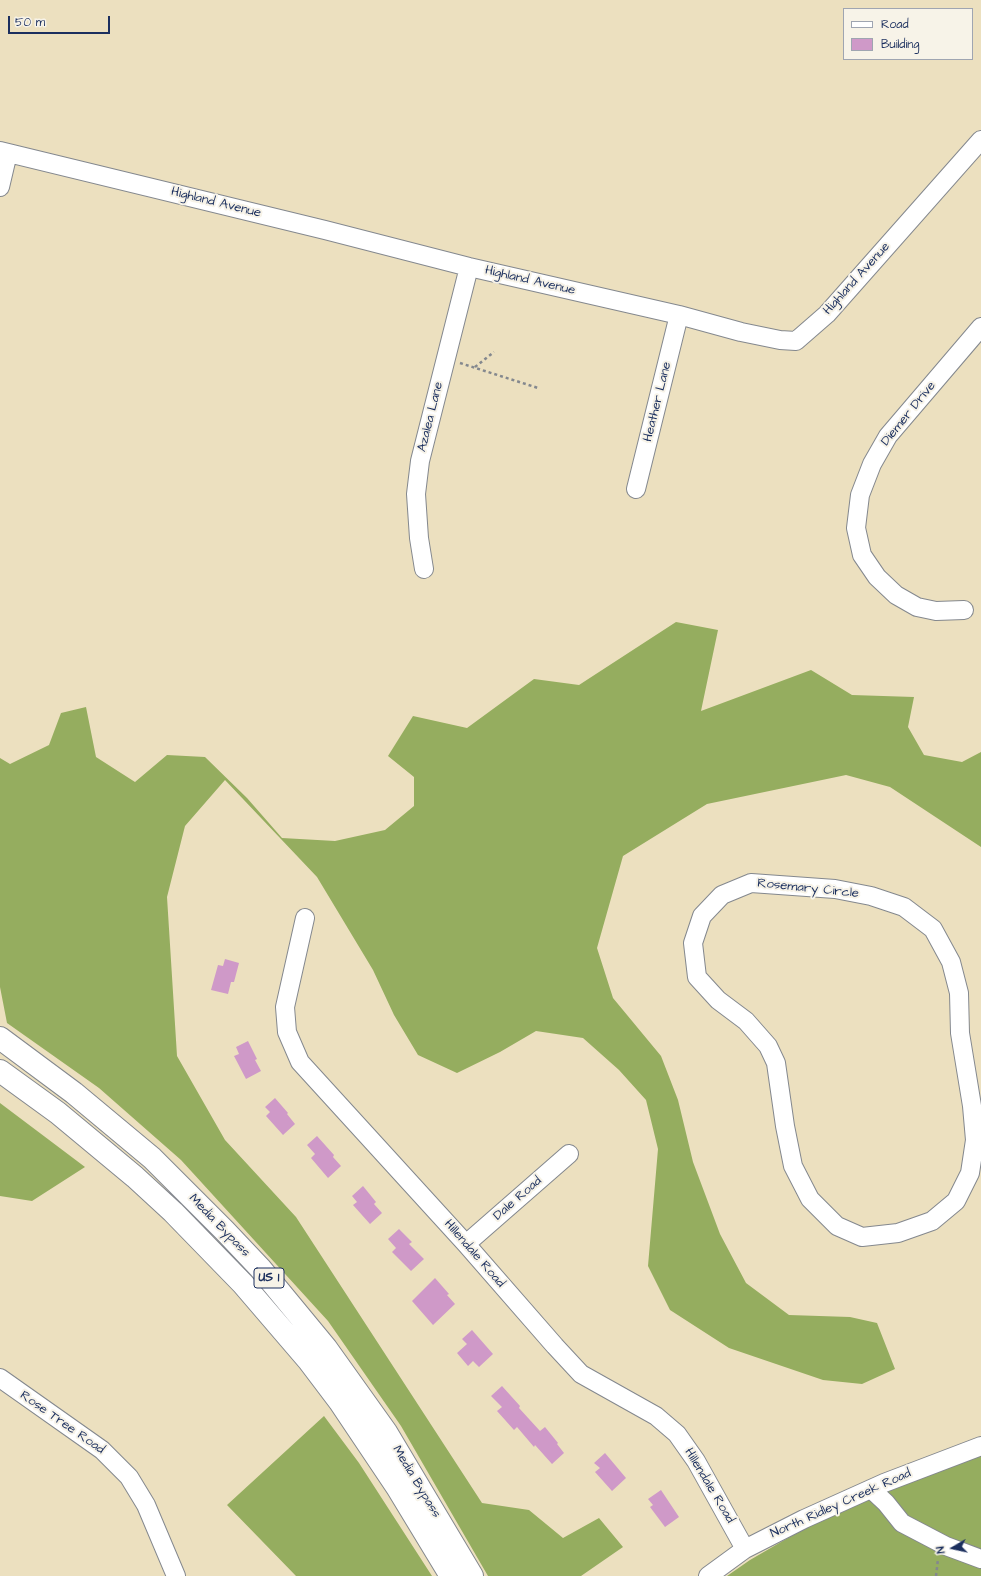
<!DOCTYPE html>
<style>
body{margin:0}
#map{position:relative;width:981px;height:1576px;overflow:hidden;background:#ece0bf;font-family:"Architects Daughter",sans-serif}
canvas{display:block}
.legend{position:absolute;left:843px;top:8px;width:130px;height:52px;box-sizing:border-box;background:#f7f3e8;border:1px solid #9fa5b1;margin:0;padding:5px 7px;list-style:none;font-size:12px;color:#1b2f5e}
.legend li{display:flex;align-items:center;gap:8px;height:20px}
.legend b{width:20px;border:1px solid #9fa5b1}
.north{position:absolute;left:933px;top:1528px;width:40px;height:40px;-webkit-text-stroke:3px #f7f3e8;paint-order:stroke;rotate:261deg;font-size:11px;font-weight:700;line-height:16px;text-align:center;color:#1b2f5e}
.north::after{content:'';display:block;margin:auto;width:14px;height:18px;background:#1b2f5e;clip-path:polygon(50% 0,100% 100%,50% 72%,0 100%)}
.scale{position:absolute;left:8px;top:16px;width:102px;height:18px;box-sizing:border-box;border:2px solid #1b2f5e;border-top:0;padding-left:5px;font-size:12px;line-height:14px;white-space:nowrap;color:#1b2f5e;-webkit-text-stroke:3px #f7f3e8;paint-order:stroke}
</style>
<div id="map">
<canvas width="981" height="1576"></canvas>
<ul class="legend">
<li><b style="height:5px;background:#fff"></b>Road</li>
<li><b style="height:11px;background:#cf99c8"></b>Building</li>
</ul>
<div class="north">N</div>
<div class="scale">50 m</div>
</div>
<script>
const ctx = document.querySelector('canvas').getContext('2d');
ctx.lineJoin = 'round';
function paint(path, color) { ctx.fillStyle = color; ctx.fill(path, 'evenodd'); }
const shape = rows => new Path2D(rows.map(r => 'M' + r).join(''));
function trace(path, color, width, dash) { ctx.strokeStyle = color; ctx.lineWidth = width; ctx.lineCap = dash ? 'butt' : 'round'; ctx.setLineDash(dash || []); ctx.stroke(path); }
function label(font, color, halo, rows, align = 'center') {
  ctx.font = font + ' "Architects Daughter",sans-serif'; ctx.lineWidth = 4; ctx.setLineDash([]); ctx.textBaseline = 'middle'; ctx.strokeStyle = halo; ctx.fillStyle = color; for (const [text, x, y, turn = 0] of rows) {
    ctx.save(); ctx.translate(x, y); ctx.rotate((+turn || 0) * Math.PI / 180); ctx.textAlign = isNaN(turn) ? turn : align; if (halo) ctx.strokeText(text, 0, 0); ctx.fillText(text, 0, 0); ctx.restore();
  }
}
const forest = shape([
 [676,622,718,630,701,711,811,670,852,695,914,697,908,727,924,755,962,762,981,752,981,847,890,787,846,775,707,804,623,856,597,948,613,998,661,1056,678,1100,693,1162,720,1234,746,1283,789,1315,850,1317,877,1323,895,1369,862,1384,823,1380,729,1348,670,1310,648,1266,658,1149,646,1100,619,1070,583,1038,536,1031,500,1052,457,1073,418,1055,394,1015,373,970,317,877,225,780,185,826,167,897,177,1056,225,1140,296,1217,482,1503,529,1510,563,1538,599,1518,623,1547,581,1576,488,1576,401,1426,328,1321,181,1160,99,1088,7,1023,0,987,0,758,10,764,49,745,61,713,86,707,96,757,135,782,167,755,205,757,247,798,282,838,335,841,385,830,414,806,414,777,388,756,413,716,467,728,534,679,579,685],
 [0,1103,85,1167,32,1201,0,1196],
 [324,1416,359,1463,432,1576,296,1576,227,1505],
 [981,1453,981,1576,727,1576,750,1560,831,1513]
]);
const building = shape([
 [225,959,239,963,234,982,231,982,228,994,211,990,218,965,223,966],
 [248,1041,257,1059,255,1060,261,1071,246,1079,234,1056,239,1054,236,1047],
 [275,1098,288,1113,287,1114,295,1124,283,1135,266,1116,270,1112,265,1107],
 [317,1136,334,1155,333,1157,341,1166,328,1178,311,1158,315,1154,307,1145],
 [363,1186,376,1202,374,1204,382,1213,370,1224,353,1205,357,1202,352,1196],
 [399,1229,412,1242,409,1244,424,1259,411,1271,392,1252,396,1248,388,1239],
 [435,1278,449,1294,447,1295,455,1304,433,1325,412,1301],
 [472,1330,493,1354,479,1367,473,1361,468,1366,457,1353,467,1344,462,1339],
 [502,1386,520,1406,519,1408,540,1431,545,1427,558,1443,557,1444,564,1453,552,1464,535,1445,534,1447,517,1427,514,1430,497,1411,502,1407,491,1396],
 [605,1453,626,1478,612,1491,595,1472,600,1468,594,1463],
 [661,1490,679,1517,665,1527,650,1507,653,1505,648,1499]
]);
const path = shape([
 [460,363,538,388],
 [475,367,494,352],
 [936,1576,938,1559]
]);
const minor = shape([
 [0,151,325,230,469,267,679,315,741,332,780,340,796,341,827,314,981,140],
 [0,187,8,153],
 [636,489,679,315],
 [424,569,419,538,416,494,420,461,469,267],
 [964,610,936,611,917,607,896,595,877,577,862,555,856,528,860,495,872,464,888,436,981,327],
 [751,883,835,889,871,896,904,907,933,929,951,962,959,993,960,1033,972,1106,975,1140,970,1173,956,1201,932,1221,898,1233,862,1237,837,1226,810,1199,793,1166,785,1126,776,1063,768,1046,746,1021,718,1000,697,977,693,943,702,916,722,895,751,883],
 [305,918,285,1007,287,1032,300,1062,466,1244,555,1346,581,1374,656,1416,677,1434,696,1461,745,1549],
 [466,1244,569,1154],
 [0,1378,102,1450,129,1477,146,1505,176,1576],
 [871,1489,886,1503,902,1523,946,1546,981,1559],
 [708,1576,745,1549,804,1519,884,1483,981,1446]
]);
const highway = shape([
 [0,1038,74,1093,152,1158,225,1231,260,1268,326,1348,386,1432,472,1576],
 [0,1071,58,1113,135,1177,173,1212,243,1284,309,1361,340,1402,397,1487,451,1576]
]);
const shields = [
 [269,1278,30]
];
const shieldNames = [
 ["US 1",269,1278]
];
const streetNames = [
 ["Highland Avenue",216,203,14],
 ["Highland Avenue",857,279,-48],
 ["Highland Avenue",530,281,13],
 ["Heather Lane",658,402,-76],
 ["Diemer Drive",909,414,-51],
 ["Azalea Lane",431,417,-76],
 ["Rosemary Circle",808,889,6],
 ["Dale Road",518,1199,-41],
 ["Media Bypass",219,1226,46],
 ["Hillendale Road",474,1254,49],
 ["Rose Tree Road",62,1423,35],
 ["Media Bypass",416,1482,59],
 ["Hillendale Road",709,1486,59],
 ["North Ridley Creek Road",841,1504,-24]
];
paint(forest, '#95ad5f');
paint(building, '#cf99c8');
trace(minor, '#84888e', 20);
trace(highway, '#84888e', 24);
trace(path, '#84888e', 2.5, [3, 3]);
trace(minor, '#fff', 18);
trace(highway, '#fff', 22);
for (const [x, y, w] of shields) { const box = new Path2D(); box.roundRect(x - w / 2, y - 10, w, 20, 3); ctx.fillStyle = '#f7f3e8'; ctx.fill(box); trace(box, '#1b2f5e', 1); }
label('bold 12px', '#1b2f5e', null, shieldNames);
label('13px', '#1b2f5e', '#f7f3e8', streetNames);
</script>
